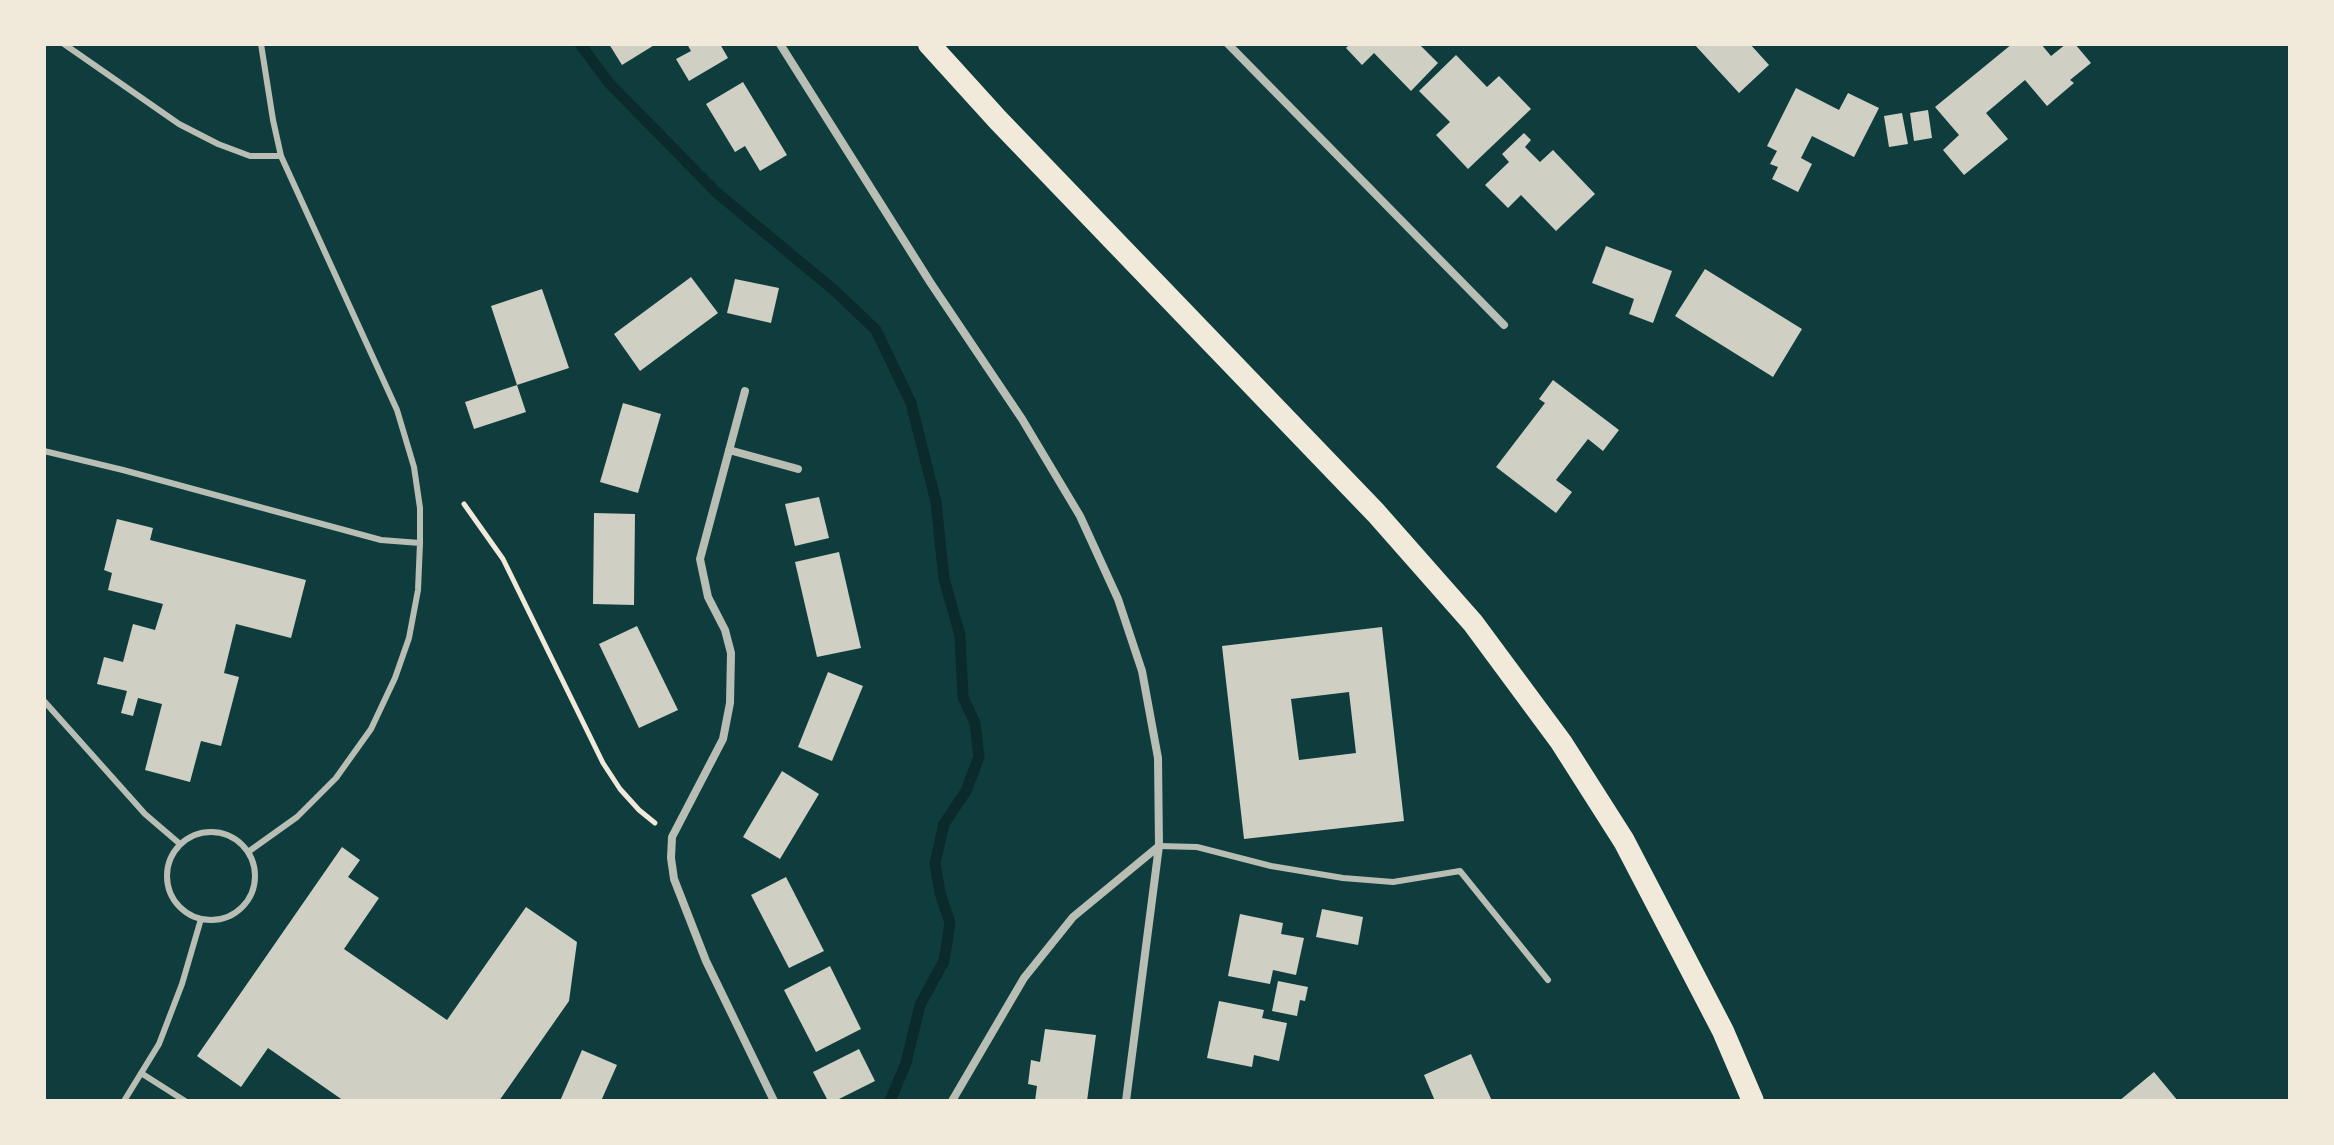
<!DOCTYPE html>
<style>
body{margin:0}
#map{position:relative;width:2334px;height:1145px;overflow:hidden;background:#0f3d3e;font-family:Signika,sans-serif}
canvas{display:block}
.frame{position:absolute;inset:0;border:46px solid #f1e9da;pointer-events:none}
</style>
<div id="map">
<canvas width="2334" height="1145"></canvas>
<div class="frame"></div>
</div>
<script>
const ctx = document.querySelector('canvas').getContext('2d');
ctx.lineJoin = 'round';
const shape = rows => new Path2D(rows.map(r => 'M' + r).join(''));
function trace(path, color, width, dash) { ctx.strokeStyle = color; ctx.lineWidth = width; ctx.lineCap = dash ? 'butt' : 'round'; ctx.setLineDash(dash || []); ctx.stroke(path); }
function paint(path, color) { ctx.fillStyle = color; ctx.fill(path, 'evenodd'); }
const stream = shape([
 [580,44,609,83,717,193,835,291,876,330,911,403,936,502,944,579,960,635,963,697,975,723,979,757,966,791,944,824,935,863,940,893,950,923,944,961,920,1005,906,1063,890,1101]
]);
const building = shape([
 [609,44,656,44,622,65],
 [687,44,720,44,728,58,689,81,676,59,691,51],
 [1350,44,1419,44,1438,63,1411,91,1374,53,1362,65,1346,48],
 [1694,44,1750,44,1769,65,1739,93],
 [2012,44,2041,44,2051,56,2066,44,2075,44,2091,63,2070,80,2074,83,2047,106,2025,80,1986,113,2008,139,1964,175,1943,150,1959,135,1935,107],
 [1456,55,1487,87,1499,76,1531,109,1468,169,1436,135,1450,122,1419,91],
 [743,82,787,155,760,171,745,146,735,152,706,104],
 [1796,88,1839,110,1848,93,1879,108,1854,157,1812,136,1801,158,1812,164,1798,192,1772,179,1778,167,1770,164,1777,151,1767,146],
 [1928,110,1932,138,1914,141,1910,113],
 [1902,113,1908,144,1889,147,1884,116],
 [1524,133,1531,140,1525,147,1540,162,1553,150,1595,194,1556,231,1521,195,1508,208,1485,185,1509,162,1502,154],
 [1606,246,1672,271,1653,323,1629,314,1634,299,1592,283],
 [1705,269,1802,329,1773,377,1675,316],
 [691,277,718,313,640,371,614,334],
 [735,279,779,288,771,323,727,313],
 [542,289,569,368,517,385,526,412,474,429,465,402,517,385,491,306],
 [1553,380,1619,430,1603,451,1588,439,1556,480,1572,492,1556,513,1496,467,1545,403,1539,399],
 [623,403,661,414,638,493,600,482],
 [819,497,829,538,795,546,785,504],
 [594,513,635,514,634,605,593,604],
 [117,519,153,528,150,540,306,580,291,638,236,624,224,673,239,677,221,746,201,741,190,782,145,770,162,704,138,698,133,716,121,713,127,691,97,684,104,657,123,662,133,624,155,630,163,604,108,590,112,573,104,570],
 [839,552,861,648,817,657,795,562],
 [637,626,678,710,639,728,599,644],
 [1382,627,1404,821,1244,839,1222,646],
 [1349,692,1356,753,1299,760,1291,699],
 [828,672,863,686,832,761,798,747],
 [782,771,819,794,780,859,743,837],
 [342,847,360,860,348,877,379,898,344,949,447,1020,526,907,577,942,569,1001,499,1101,344,1101,268,1048,241,1087,197,1056],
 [786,877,824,951,789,968,751,895],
 [1322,909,1363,917,1358,945,1316,937],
 [1240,914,1283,923,1281,934,1304,938,1296,975,1273,970,1270,984,1228,976],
 [830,966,861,1029,816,1052,784,990],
 [1278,981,1308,987,1305,1001,1300,1000,1297,1016,1272,1011],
 [1219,1001,1264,1010,1262,1018,1287,1023,1279,1061,1254,1055,1252,1067,1207,1058],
 [1045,1029,1096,1035,1087,1101,1035,1101,1037,1086,1028,1084,1031,1060,1040,1062],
 [859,1049,875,1081,835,1101,828,1101,813,1072],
 [582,1050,617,1065,601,1101,560,1101],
 [1471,1054,1492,1101,1435,1101,1424,1075],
 [2154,1072,2178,1101,2119,1101]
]);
const path = shape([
 [464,504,503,559,603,763,620,789,639,810,655,823]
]);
const service = shape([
 [64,44,179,124,218,144,250,156,281,156],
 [44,451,123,470,381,540,420,543],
 [44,701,145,814,180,844],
 '167 876a44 44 0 1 1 88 0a44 44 0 1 1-88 0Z',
 [1159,846,1197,847,1271,866,1343,878,1393,882,1460,871,1548,980],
 [248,852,297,817,336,778,371,729,395,678,409,638,418,590,420,543,420,508,414,467,397,410,281,156,273,120,261,44],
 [141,1073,185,1101],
 [124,1101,159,1044,182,984,201,919]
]);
const minor = shape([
 [780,44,930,282,1022,419,1080,516,1118,599,1142,671,1158,758,1159,846,1126,1101],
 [1228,44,1504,325],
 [745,391,700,559,708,597,725,630,731,653,730,703,723,739,672,837,671,858,674,879,706,961,774,1101],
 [729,450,798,469],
 [952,1101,1024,978,1073,917,1159,846]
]);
const trunk = shape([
 [929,44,998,120,1376,513,1473,623,1561,742,1624,841,1723,1031,1753,1101]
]);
trace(stream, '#0a2a2b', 11);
paint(building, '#cfcfc3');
trace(path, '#f1e9da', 5);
trace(service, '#b8beb3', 6);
trace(minor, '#b8beb3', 8);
trace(trunk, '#f1e9da', 22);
</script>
